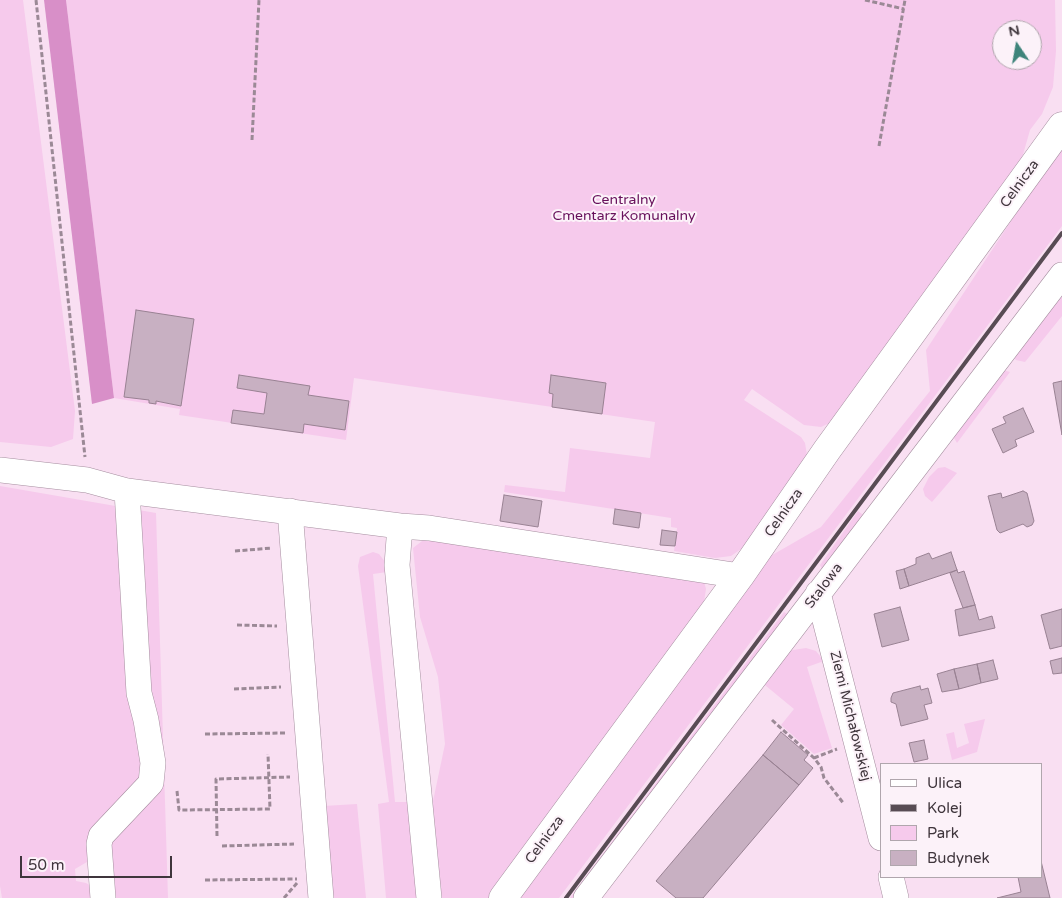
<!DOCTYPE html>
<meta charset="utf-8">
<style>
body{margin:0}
#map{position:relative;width:1062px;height:898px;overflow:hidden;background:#f9dff2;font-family:"Varela Round",sans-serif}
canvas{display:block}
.legend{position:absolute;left:880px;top:763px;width:162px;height:115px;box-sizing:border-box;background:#fcf2f9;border:1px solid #b0a6ad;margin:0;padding:6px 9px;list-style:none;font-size:15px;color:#3f353c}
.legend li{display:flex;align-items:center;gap:10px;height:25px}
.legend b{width:25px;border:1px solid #b0a6ad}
.north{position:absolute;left:992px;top:20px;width:50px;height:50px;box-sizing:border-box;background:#fcf2f9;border:1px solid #b0a6ad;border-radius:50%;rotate:348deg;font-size:14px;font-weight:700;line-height:20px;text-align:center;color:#3f353c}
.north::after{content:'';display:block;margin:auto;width:18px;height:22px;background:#3e847b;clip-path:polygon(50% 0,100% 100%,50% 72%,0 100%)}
.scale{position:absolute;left:20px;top:856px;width:152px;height:22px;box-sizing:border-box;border:2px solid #3f353c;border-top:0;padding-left:6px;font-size:15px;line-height:18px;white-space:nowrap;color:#3f353c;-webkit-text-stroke:4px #fcf2f9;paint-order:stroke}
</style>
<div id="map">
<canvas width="1062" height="898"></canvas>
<ul class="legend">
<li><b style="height:6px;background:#fff"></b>Ulica</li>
<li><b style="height:6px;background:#584c54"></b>Kolej</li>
<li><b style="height:14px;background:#f6caec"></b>Park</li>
<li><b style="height:14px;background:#c8b0c2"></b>Budynek</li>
</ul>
<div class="north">N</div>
<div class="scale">50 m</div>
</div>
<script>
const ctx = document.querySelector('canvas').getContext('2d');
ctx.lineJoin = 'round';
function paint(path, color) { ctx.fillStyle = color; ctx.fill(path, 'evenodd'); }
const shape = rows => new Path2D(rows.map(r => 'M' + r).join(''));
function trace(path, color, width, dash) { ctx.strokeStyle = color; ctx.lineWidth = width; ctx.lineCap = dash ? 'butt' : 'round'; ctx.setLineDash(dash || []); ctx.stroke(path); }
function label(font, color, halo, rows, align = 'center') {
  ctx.font = font + ' "Varela Round",sans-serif'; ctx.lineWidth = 4; ctx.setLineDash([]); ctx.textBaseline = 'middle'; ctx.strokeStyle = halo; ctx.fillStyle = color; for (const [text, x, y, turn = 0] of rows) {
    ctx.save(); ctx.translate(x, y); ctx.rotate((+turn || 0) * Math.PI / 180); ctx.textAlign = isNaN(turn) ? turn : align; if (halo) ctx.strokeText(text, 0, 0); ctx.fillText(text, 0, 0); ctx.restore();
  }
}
const green = shape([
 [0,0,23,0,75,411,73,439,51,447,0,442],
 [66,0,1055,0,1056,51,1053,87,1042,114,1030,130,1022,158,836,420,821,427,804,425,752,389,744,400,801,437,805,443,807,455,747,545,731,556,715,558,674,551,677,528,671,527,671,518,504,492,505,485,565,492,570,448,650,458,655,422,354,378,346,440,179,415,180,409,114,398],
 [1002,30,1032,30,1032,60,1002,60],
 [1062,144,1062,226,559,898,518,898,767,558,821,527,930,391,926,350],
 [1062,288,1062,316,1025,362,1016,360,1013,357],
 [1003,370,1010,372,957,443,953,436],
 [945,467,957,473,932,502,925,496,923,489,929,477,938,468],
 [0,486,156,513,168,898,116,898,110,838,93,849,87,862,75,869,76,881,86,883,93,887,95,898,2,898,0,886],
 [858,511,866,517,825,575,820,565],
 [426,538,704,582,706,589,704,602,489,898,442,898,432,806,445,744,438,677,420,617,413,548],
 [373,552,379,554,386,563,387,572,373,574,395,802,409,802,418,898,386,898,378,804,389,802,358,566,360,557],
 [784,612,793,617,577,898,570,898],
 [806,648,816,651,824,661,807,667,832,748,814,754,781,725,794,709,760,681,781,655,793,650],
 [985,719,977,752,952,760,946,734,954,732,957,748,969,743,964,724],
 [357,804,366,898,331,898,324,806]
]);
const forest = shape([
 [44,0,66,0,114,398,92,404]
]);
const building = shape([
 [136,310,194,319,181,406,156,401,156,404,149,403,149,400,124,397,136,310],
 [239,375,310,386,308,395,349,401,345,430,304,424,303,433,231,423,233,410,264,414,267,393,237,388,239,375],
 [551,375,606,383,602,414,552,407,553,394,549,393,551,375],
 [1062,381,1062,435,1053,383,1062,381],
 [1023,408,1034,432,1015,440,1017,446,1003,453,992,429,1006,423,1003,417,1023,408],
 [1023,491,1027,493,1034,521,1032,525,1027,527,1023,524,1000,533,997,530,988,496,1001,493,1002,498,1023,491],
 [504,495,542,501,538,527,500,521,504,495],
 [615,509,641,513,639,528,613,524,615,509],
 [662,530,677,532,675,546,660,545,662,530],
 [951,552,957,570,909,586,904,569,916,564,916,558,929,553,932,559,951,552],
 [904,569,909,586,900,589,896,571,904,569],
 [957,570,958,573,964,571,975,605,963,608,950,573,957,570],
 [975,605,979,620,992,616,995,628,959,636,955,610,975,605],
 [900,607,909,640,882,647,874,614,900,607],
 [1062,609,1062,646,1050,649,1041,615,1062,609],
 [1062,658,1062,673,1053,674,1050,661,1062,658],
 [993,660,998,679,981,683,977,664,993,660],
 [977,664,981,683,959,689,954,669,977,664],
 [954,669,959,689,942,692,937,674,954,669],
 [920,686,921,690,928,688,932,703,924,705,928,719,901,726,896,704,891,702,891,698,893,693,920,686],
 [781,732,808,755,804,760,813,768,799,785,763,755,781,732],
 [924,740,928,759,914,762,909,743,924,740],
 [763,755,799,785,703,898,676,898,656,881,763,755],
 [1041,861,1050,898,997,898,1021,892,1018,877,1041,877,1041,861]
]);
const path = shape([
 [36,0,85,457],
 [865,0,904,9],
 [252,140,259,0],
 [879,146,905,0],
 [235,551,272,548],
 [237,625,277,626],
 [234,689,281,687],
 [772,720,814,758,821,767,824,778,844,804],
 [205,734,286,733],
 [814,758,837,749],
 [177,791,179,810,270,809,268,754],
 [217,836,216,779,290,777],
 [222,846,294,844],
 [205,880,297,879],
 [284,898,297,883]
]);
const street = shape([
 [0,470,87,480,127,491,400,526,429,528,740,576],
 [290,511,321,898],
 [400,526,397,565,429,898],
 [818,593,881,838],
 [891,877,896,898],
 [103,898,99,844,101,836,151,783,153,763,146,720,139,693,127,491],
 [586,898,1062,275]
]);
const secondary = shape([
 [503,898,740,576,827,450,1062,126]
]);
const rail = shape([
 [566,898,1062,233]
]);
const streetNames = [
 ["Celnicza",1020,184,-54],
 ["Celnicza",784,513,-55],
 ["Stalowa",824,586,-53],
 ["Ziemi Michałowskiej",850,716,76],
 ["Celnicza",545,840,-54]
];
const parkNames = [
 ["Centralny",624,200],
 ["Cmentarz Komunalny",624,216]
];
paint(green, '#f6caec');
paint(forest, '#d88fc8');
paint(building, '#c8b0c2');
trace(building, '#998293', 1);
trace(street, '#a58e9f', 26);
trace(secondary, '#a58e9f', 29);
trace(path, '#9b8996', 3, [5, 2.5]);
trace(street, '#fff', 25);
trace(secondary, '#fff', 28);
trace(rail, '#584c54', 4);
label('14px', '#3f353c', '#fcf2f9', streetNames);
label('14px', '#67105b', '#fcf2f9', parkNames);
</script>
